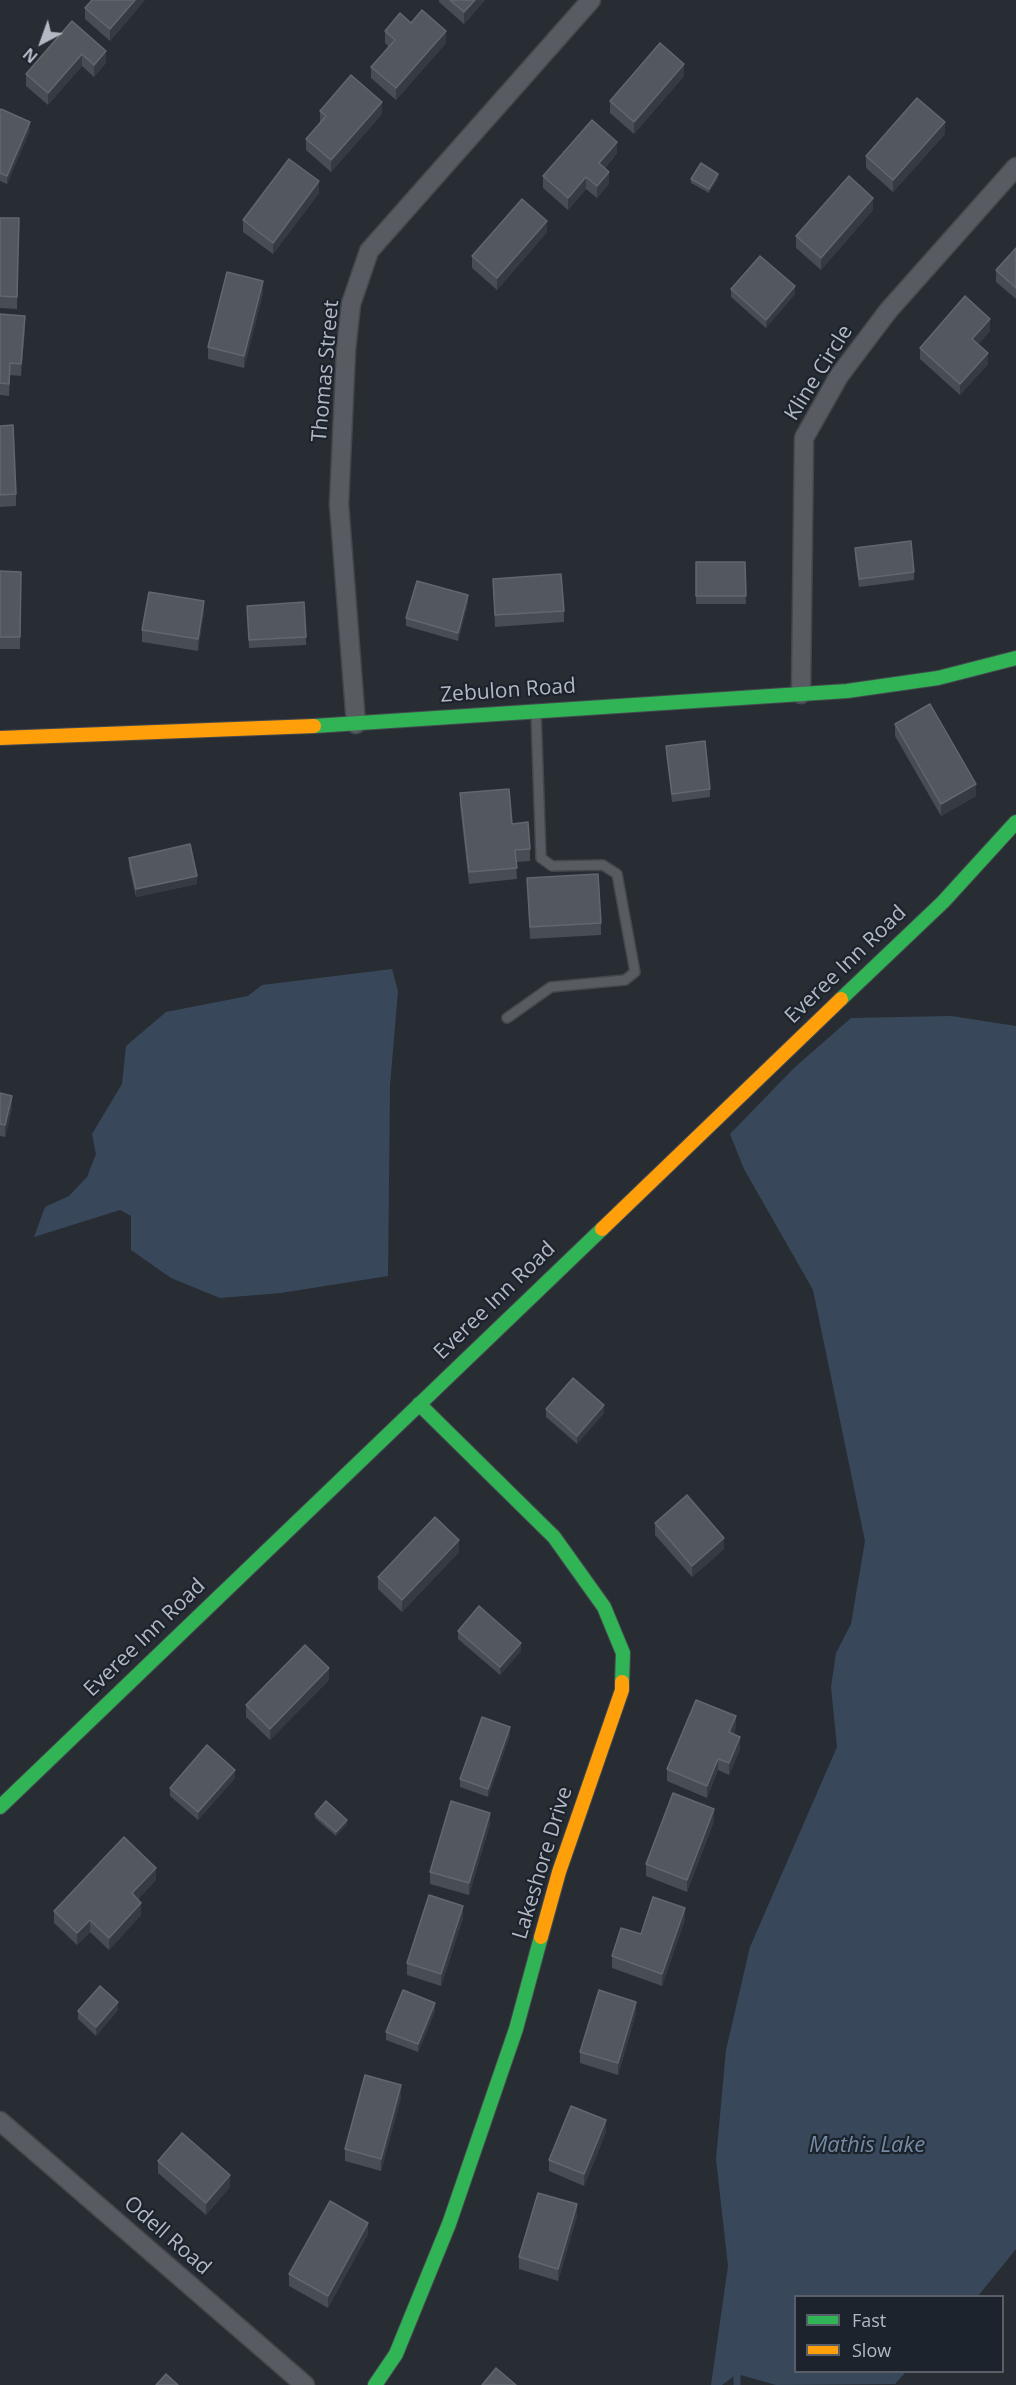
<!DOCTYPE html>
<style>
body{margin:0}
#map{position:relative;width:1016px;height:2385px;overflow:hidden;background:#282d33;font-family:"Open Sans",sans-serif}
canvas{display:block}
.legend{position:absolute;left:794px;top:2295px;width:210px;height:78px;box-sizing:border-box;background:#1c232c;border:2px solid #585f69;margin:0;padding:8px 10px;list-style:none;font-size:18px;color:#b2b9c4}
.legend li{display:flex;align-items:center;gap:12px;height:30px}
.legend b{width:30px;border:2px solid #585f69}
.north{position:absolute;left:12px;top:12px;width:60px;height:60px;-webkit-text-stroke:4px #1c232c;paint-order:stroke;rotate:221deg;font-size:16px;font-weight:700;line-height:24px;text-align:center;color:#b2b9c4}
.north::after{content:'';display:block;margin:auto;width:21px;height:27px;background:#b2b9c4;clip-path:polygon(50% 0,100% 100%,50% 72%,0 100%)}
</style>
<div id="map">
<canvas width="1016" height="2385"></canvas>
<ul class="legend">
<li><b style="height:8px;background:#30b455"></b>Fast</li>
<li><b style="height:8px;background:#ff9f0a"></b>Slow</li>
</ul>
<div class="north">N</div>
</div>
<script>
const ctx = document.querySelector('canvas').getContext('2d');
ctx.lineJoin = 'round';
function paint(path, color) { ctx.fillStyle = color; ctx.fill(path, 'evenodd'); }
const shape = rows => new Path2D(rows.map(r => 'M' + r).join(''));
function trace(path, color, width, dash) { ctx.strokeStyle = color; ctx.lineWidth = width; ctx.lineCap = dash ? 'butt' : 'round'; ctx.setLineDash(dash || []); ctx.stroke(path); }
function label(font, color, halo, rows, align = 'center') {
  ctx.font = font + ' "Open Sans",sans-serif'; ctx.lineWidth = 4.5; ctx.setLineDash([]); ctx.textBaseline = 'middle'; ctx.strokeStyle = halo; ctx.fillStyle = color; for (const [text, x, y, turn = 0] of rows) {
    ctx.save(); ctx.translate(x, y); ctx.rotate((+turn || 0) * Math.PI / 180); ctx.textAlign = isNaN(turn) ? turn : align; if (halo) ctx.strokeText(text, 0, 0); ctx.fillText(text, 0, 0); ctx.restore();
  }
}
const water = shape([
 [392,969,398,991,390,1085,388,1276,281,1293,220,1298,171,1278,131,1250,131,1216,120,1210,34,1237,45,1207,69,1196,87,1177,96,1154,92,1134,122,1084,126,1046,166,1012,248,996,262,985],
 [951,1016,1016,1026,1016,2249,978,2296,796,2296,796,2372,906,2372,895,2384,776,2385,737,2374,722,2385,711,2385,728,2266,716,2159,726,2050,750,1947,837,1747,831,1687,836,1653,851,1624,865,1541,813,1290,744,1169,730,1134,794,1068,851,1018]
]);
const stream = shape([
 [737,2374,737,2385]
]);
const lane = shape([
 [507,1018,551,987,625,980,635,972,617,874,603,865,552,866,541,858,536,713]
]);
const street = shape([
 [801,694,804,438,839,376,888,311,1016,167],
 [356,724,339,504,346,350,351,304,369,251,591,0],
 [0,2121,305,2385]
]);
const fast = shape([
 [314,726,847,691,938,678,1016,658],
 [841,999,943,902,1016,822],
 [419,1404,554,1537,604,1607,623,1653,622,1682],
 [0,1807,602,1229],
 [375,2385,396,2354,449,2224,516,2029,541,1937]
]);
const slow = shape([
 [0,738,314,726],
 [602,1229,841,999],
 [541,1937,559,1872,622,1690,622,1682]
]);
const wall = shape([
 [145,0,110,41,85,19,85,8],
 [439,0,485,0,464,24,439,2],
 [72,21,106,63,94,77,82,66,48,105,26,86,26,74],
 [411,23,446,43,396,100,371,78,371,67,389,47,385,43,385,31],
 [684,76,634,134,610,113,610,101],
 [0,111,30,130,7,184,0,181],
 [320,111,382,114,331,172,306,150,306,139,320,123],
 [945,134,893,192,866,168,866,156],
 [617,153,605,168,609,184,597,198,586,189,568,210,543,188,543,176],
 [718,178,709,193,691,183,691,179],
 [319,193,273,254,243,232,243,220],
 [873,210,821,270,796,248,796,236],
 [0,218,19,218,17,309,0,308],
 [547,232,497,290,472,268,472,256],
 [1016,248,1016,299,996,282,996,270],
 [731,289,795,294,766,328,731,297],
 [263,293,244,368,208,359,208,347],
 [0,314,25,328,21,376,10,375,9,396,0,395],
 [990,331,978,344,988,364,960,395,920,359,920,348],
 [0,426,16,494,16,506,0,507],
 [855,548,914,572,914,580,859,587,855,556],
 [696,562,745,562,746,604,696,604],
 [0,571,21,572,20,649,0,649],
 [493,579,564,611,564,622,495,627],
 [468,603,458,641,406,626,406,618],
 [247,606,306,637,306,645,249,648],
 [204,612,198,651,142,642,142,630],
 [895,724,976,796,941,816,895,736],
 [666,746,710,789,710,797,672,802,666,754],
 [460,793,512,824,530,849,530,861,516,862,517,879,469,884,460,805],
 [129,858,197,884,136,897,129,866],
 [527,878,601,923,601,935,530,939],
 [0,1093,12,1108,5,1137,0,1136],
 [546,1409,604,1413,577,1444,546,1417],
 [655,1523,724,1549,692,1577,655,1535],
 [459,1552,402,1612,378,1589,378,1577],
 [458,1631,521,1651,500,1675,458,1639],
 [329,1680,270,1740,246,1717,246,1705],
 [736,1728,733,1734,740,1749,729,1775,718,1770,707,1798,667,1781,667,1769],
 [510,1735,488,1797,460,1787,460,1779],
 [235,1778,198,1820,170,1796,170,1788],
 [315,1814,347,1824,336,1836,315,1818],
 [714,1821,687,1892,646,1876,646,1864],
 [490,1824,469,1895,430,1884,430,1872],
 [156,1880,138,1899,141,1915,109,1950,90,1932,77,1945,54,1923,54,1911],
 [463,1918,441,1986,407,1975,407,1963],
 [685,1919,662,1986,612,1968,612,1956,641,1934],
 [118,2010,96,2036,78,2019,78,2011],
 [435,2011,418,2052,386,2040,386,2032],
 [636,2013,618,2075,580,2063,580,2052],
 [401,2097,381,2171,345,2161,345,2149],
 [606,2132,584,2186,549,2171,549,2160],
 [158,2161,230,2187,206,2215,158,2173],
 [577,2216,558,2281,519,2269,519,2257],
 [368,2234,328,2308,289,2286,289,2274]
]);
const shadedWall = shape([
 [135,0,145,0,110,41,110,29],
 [475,0,485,0,464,24,464,12],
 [446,31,446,43,396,100,396,88],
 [106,51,106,63,94,77,94,65],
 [82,54,82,66,48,105,48,93],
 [684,64,684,76,634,134,634,122],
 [382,102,382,114,331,172,331,160],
 [30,122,30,130,7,184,7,176],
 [945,122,945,134,893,192,893,180],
 [617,142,617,153,599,174,599,163],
 [609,172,609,184,597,198,597,186],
 [718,174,718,178,709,193,709,189],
 [586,177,586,189,568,210,568,198],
 [319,181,319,193,273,254,273,243],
 [873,198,873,210,821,270,821,258],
 [547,221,547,232,497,290,497,278],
 [263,281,263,293,244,368,244,356],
 [795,286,795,294,766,328,766,320],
 [25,316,25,328,21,376,21,364],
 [990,319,990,331,972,351,972,339],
 [988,353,988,364,960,395,960,384],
 [468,595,468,603,458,641,458,633],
 [204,601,204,612,198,651,198,639],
 [976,784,976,796,941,816,941,804],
 [197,876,197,884,136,897,136,889],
 [12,1096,12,1108,5,1137,5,1125],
 [604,1405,604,1413,577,1444,577,1436],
 [724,1538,724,1549,692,1577,692,1566],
 [459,1540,459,1552,402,1612,402,1600],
 [521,1643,521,1651,500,1675,500,1667],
 [329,1668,329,1680,270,1740,270,1729],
 [736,1716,736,1728,729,1744,729,1732],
 [510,1727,510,1735,488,1797,488,1789],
 [740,1737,740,1749,729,1775,729,1763],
 [718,1759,718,1770,707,1798,707,1786],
 [235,1770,235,1778,198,1820,198,1812],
 [714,1809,714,1821,687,1892,687,1880],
 [490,1813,490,1824,469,1895,469,1883],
 [347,1820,347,1824,336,1836,336,1832],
 [156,1868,156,1880,132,1905,132,1893],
 [141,1903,141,1915,109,1950,109,1938],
 [463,1906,463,1918,441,1986,441,1974],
 [685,1908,685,1919,662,1986,662,1974],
 [90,1920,90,1932,77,1945,77,1933],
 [118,2002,118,2010,96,2036,96,2027],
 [636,2002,636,2013,618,2075,618,2063],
 [435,2003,435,2011,418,2052,418,2044],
 [401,2085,401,2097,381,2171,381,2159],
 [606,2120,606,2132,584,2186,584,2174],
 [230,2175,230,2187,206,2215,206,2203],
 [577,2204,577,2216,558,2281,558,2269],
 [368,2223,368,2234,328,2308,328,2296]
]);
const building = shape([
 [92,0,135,0,110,29,85,8,92,0],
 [450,0,475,0,464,12,450,0],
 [422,10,446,31,396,88,371,67,395,40,385,31,400,13,411,23,422,10],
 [72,21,106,51,94,65,82,54,48,93,26,74,72,21],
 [660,43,684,64,634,122,610,101,660,43],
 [351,75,382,102,331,160,306,139,326,116,320,111,351,75],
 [917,98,945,122,893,180,866,156,917,98],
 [1,109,30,122,7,176,0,173,0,111,1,109],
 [592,120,617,142,599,163,609,172,597,186,586,177,568,198,543,176,592,120],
 [289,159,319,181,273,243,243,220,289,159],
 [701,163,718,174,709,189,691,179,701,163],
 [849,176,873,198,821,258,796,236,849,176],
 [522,199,547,221,497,278,472,256,522,199],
 [0,218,19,218,17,297,0,296,0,218],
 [1016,248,1016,288,996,270,1016,248],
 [760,256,795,286,766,320,731,289,760,256],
 [227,272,263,281,244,356,208,347,227,272],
 [965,296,990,319,972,339,988,353,960,384,920,348,965,296],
 [0,314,25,316,21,364,10,363,9,384,0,383,0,314],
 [13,425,16,494,0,495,0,426,13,425],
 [911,541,914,572,859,579,855,548,911,541],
 [696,562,745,562,746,596,696,596,696,562],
 [0,571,21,572,20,637,0,637,0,571],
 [561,574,564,611,495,615,493,579,561,574],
 [417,581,468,595,458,633,406,618,417,581],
 [149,592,204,601,198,639,142,630,149,592],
 [304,602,306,637,249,640,247,606,304,602],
 [930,704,976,784,941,804,895,724,930,704],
 [705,741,710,789,672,794,666,746,705,741],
 [509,789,512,824,528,822,530,849,515,850,517,868,469,872,460,793,509,789],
 [190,844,197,876,136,889,129,858,190,844],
 [598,874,601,923,530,927,527,878,598,874],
 [0,1093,12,1096,5,1125,0,1124,0,1093],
 [573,1378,604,1405,577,1436,546,1409,573,1378],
 [687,1495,724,1538,692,1566,655,1523,687,1495],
 [435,1517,459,1540,402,1600,378,1577,435,1517],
 [479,1606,521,1643,500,1667,458,1631,479,1606],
 [305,1645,329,1668,270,1729,246,1705,305,1645],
 [696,1700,736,1716,729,1732,740,1737,729,1763,718,1759,707,1786,667,1769,696,1700],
 [482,1717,510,1727,488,1789,460,1779,482,1717],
 [207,1745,235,1770,198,1812,170,1788,207,1745],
 [673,1793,714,1809,687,1880,646,1864,673,1793],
 [326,1801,347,1820,336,1832,315,1814,326,1801],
 [451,1801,490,1813,469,1883,430,1872,451,1801],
 [124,1837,156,1868,132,1893,141,1903,109,1938,90,1920,77,1933,54,1911,124,1837],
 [429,1895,463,1906,441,1974,407,1963,429,1895],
 [653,1897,685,1908,662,1974,612,1956,621,1928,641,1934,653,1897],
 [100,1986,118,2002,96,2027,78,2011,100,1986],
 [403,1990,435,2003,418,2044,386,2032,403,1990],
 [599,1990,636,2002,618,2063,580,2052,599,1990],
 [365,2075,401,2085,381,2159,345,2149,365,2075],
 [571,2106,606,2120,584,2174,549,2160,571,2106],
 [182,2133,230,2175,206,2203,158,2161,182,2133],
 [538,2193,577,2204,558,2269,519,2257,538,2193],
 [330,2201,368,2223,328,2296,289,2274,330,2201],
 [496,2368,516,2385,482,2385,496,2368],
 [166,2374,178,2385,156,2385,166,2374]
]);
const streetNames = [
 ["Thomas Street",326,371,-85],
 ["Kline Circle",819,373,-58],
 ["Zebulon Road",508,691,-4],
 ["Everee Inn Road",846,965,-44],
 ["Everee Inn Road",495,1301,-44],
 ["Everee Inn Road",145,1638,-44],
 ["Lakeshore Drive",543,1863,-73],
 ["Odell Road",167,2236,41]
];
const waterNames = [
 ["Mathis Lake",867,2146]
];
paint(water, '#38485a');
trace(stream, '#38485a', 7);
trace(lane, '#44484c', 12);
trace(street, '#44484c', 21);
trace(fast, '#454950', 16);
trace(slow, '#454950', 16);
trace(lane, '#585b61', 9);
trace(street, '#585b61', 18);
trace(fast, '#30b455', 14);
trace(slow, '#ff9f0a', 14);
paint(wall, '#484c53');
paint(shadedWall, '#363b41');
paint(building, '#53585f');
trace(building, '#62676f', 1.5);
label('21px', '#b2b9c4', '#1c232c', streetNames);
label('italic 22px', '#758ba4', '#1c232c', waterNames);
</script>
